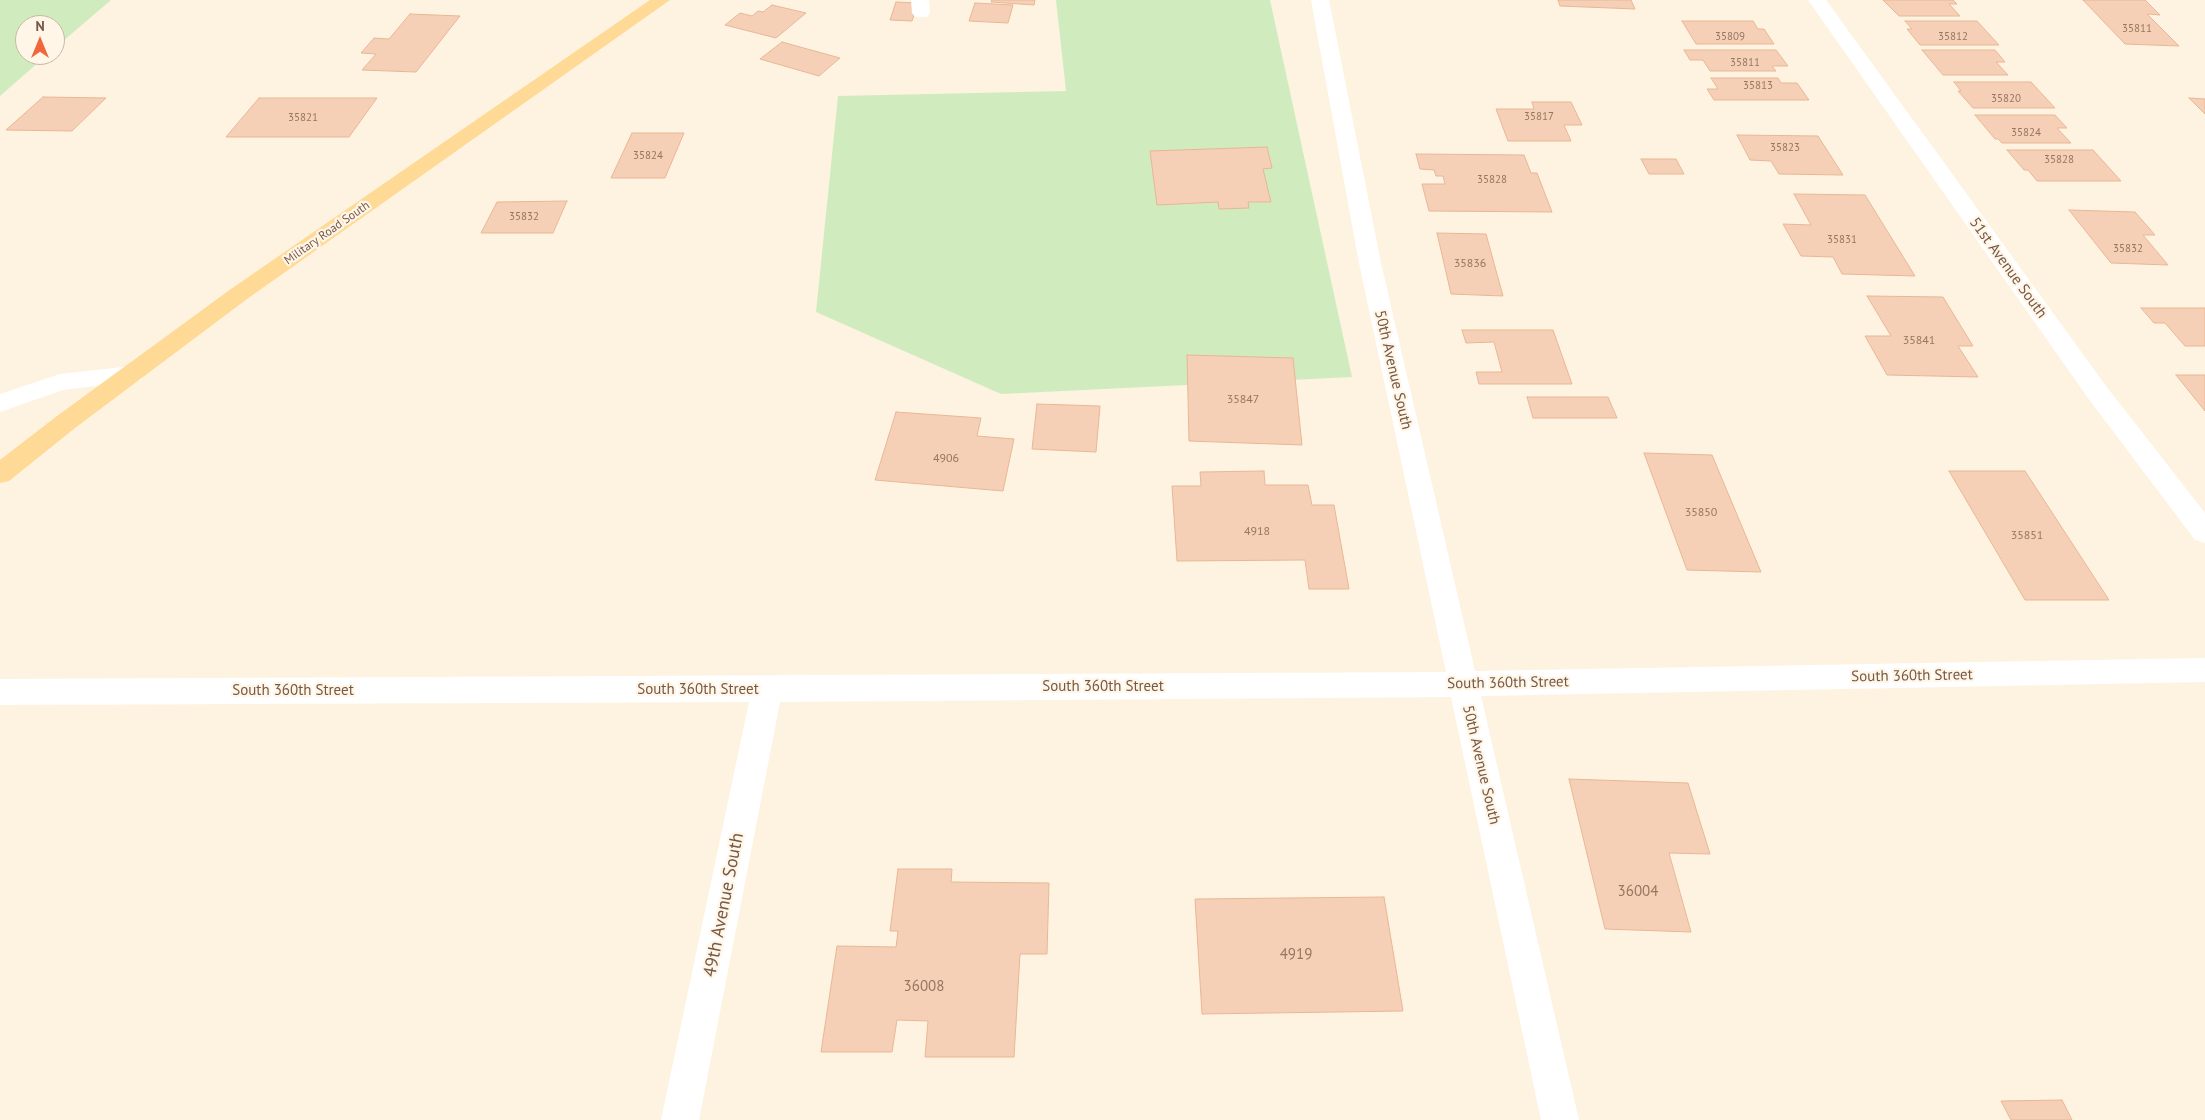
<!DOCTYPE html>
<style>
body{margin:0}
#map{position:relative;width:2205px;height:1120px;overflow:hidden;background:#fef3e0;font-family:"PT Sans",sans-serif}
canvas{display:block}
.north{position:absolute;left:15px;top:15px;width:50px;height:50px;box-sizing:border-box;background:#fff6e8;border:1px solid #c8b7a7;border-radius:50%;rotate:0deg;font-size:14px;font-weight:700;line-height:20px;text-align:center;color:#765846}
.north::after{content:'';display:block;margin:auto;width:18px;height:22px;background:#f1673d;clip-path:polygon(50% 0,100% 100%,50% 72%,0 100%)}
</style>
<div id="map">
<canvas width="2205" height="1120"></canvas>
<div class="north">N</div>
</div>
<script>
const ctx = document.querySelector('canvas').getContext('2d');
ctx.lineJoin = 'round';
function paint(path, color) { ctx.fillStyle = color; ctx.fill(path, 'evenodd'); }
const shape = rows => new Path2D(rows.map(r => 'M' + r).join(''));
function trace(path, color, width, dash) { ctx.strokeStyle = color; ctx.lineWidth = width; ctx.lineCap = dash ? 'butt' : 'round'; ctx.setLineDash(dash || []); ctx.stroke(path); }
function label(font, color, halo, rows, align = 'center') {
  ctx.font = font + ' "PT Sans",sans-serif'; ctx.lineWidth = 4.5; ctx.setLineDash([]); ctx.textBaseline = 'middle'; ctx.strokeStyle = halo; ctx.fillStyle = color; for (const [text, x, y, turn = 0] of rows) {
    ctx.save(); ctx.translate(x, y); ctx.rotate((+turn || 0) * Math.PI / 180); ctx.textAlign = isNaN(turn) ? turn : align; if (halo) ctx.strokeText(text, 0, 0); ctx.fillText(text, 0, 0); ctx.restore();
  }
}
const green = shape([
 [0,0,111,0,55,48,55,25,25,25,25,55,47,55,0,96],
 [1056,0,1270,0,1352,377,1001,394,816,312,838,96,1066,91]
]);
const building = shape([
 [992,0,1035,0,1034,5,991,2,992,0],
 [1558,0,1631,0,1635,9,1560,6,1558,0],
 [1883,0,1953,0,1957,4,1949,4,1960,16,1899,16,1883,0],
 [2083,0,2145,0,2160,15,2147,14,2179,46,2125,44,2083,0],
 [896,2,918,3,912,21,890,20,896,2],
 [975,3,1013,5,1008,23,969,21,975,3],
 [772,5,806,13,776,38,725,25,740,13,752,16,758,11,763,12,772,5],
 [410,14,460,16,416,72,362,70,376,54,361,53,374,38,389,39,410,14],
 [1682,21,1753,21,1758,29,1764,29,1774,44,1696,44,1682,21],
 [1905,21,1977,21,1999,45,1920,45,1907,29,1912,29,1905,21],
 [782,42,840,58,819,76,760,59,782,42],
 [1684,50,1776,50,1788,66,1772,66,1776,71,1710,71,1703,60,1690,60,1684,50],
 [1922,50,1995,50,2005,62,1996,62,2008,75,1943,75,1922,50],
 [1711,78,1778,78,1781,83,1797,83,1809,100,1714,100,1707,89,1718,89,1711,78],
 [1954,82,2031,82,2055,108,1973,108,1958,91,1961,91,1954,82],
 [43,97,106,98,72,131,6,130,43,97],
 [259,98,377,98,349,137,226,137,259,98],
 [2189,98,2205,99,2205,114,2189,98],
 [1532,102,1571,102,1582,125,1564,125,1571,141,1508,141,1496,109,1534,109,1532,102],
 [1975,115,2055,115,2067,128,2057,128,2071,143,2002,143,1998,139,1995,139,1975,115],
 [632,133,684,133,665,178,611,178,632,133],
 [1737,135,1818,136,1843,175,1779,174,1771,161,1750,160,1737,135],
 [1267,147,1272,168,1263,169,1271,202,1248,202,1249,208,1219,209,1218,202,1157,205,1150,151,1267,147],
 [2007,150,2093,150,2121,181,2037,181,2028,170,2024,170,2007,150],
 [1416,154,1524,155,1531,173,1537,173,1552,212,1429,211,1422,184,1445,184,1443,176,1436,176,1434,170,1420,169,1416,154],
 [1641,159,1676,159,1684,174,1649,174,1641,159],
 [1794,194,1865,195,1915,276,1842,274,1833,257,1801,256,1783,224,1811,225,1794,194],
 [567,201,553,233,481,233,497,202,567,201],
 [2069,210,2135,212,2155,235,2143,235,2168,265,2111,263,2069,210],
 [1437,233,1486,234,1503,296,1451,294,1437,233],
 [1867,296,1943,297,1973,346,1958,346,1978,377,1887,375,1865,336,1891,336,1867,296],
 [2141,308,2205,308,2205,346,2185,346,2165,323,2154,323,2141,308],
 [1462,330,1553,330,1572,384,1479,384,1476,372,1502,372,1494,342,1466,343,1462,330],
 [1187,355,1293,358,1302,445,1189,441,1187,355],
 [2176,375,2205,375,2205,411,2176,375],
 [1527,397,1608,397,1617,418,1533,418,1527,397],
 [1037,404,1100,406,1096,452,1032,449,1037,404],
 [896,412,981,418,977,436,1014,439,1003,491,875,480,896,412],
 [1644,453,1712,455,1761,572,1687,570,1644,453],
 [1264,471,1265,485,1308,485,1312,505,1334,505,1349,589,1309,589,1305,560,1177,561,1172,486,1201,486,1200,472,1264,471],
 [1949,471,2025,471,2109,600,2025,600,1949,471],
 [1569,779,1688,783,1710,854,1669,853,1691,932,1605,929,1569,779],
 [898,869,952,869,951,882,1049,883,1047,954,1020,954,1014,1057,925,1057,928,1021,897,1020,892,1052,821,1052,837,946,896,947,898,931,890,931,898,869],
 [1384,897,1403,1011,1202,1014,1195,899,1384,897],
 [2062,1100,2072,1120,2011,1120,2001,1101,2062,1100]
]);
const minor = shape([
 [911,0,929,0,930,13,927,17,915,17,912,13,911,0],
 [1311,0,1329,0,1381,263,1475,671,2205,658,2205,682,1481,696,1579,1120,1541,1120,1451,697,780,702,699,1120,661,1120,749,702,0,705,0,679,1446,672,1359,263,1311,0],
 [1808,0,1826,0,2106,386,2205,513,2205,543,2195,540,2088,398,1808,0],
 [132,366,141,368,144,374,141,380,63,390,0,412,0,394,60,374,132,366]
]);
const major = shape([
 [650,0,670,0,247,299,75,428,9,481,0,483,0,460,57,416,231,289,650,0]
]);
const farNumbernames = [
 ["35811",2137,29],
 ["35809",1730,37],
 ["35812",1953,37],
 ["35811",1745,63],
 ["35813",1758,86],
 ["35820",2006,99],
 ["35817",1539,117],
 ["35821",303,118],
 ["35824",2026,133],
 ["35823",1785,148],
 ["35824",648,156],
 ["35828",2059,160],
 ["35828",1492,180],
 ["35832",524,217],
 ["35831",1842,240],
 ["35832",2128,249]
];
const farStreetnames = [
 ["Military Road South",327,233,-35]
];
const numberNames = [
 ["35836",1470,264],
 ["35841",1919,341],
 ["35847",1243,400],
 ["4906",946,459],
 ["35850",1701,513],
 ["4918",1257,532],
 ["35851",2027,536]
];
const streetNames = [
 ["51st Avenue South",2008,268,54],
 ["50th Avenue South",1393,370,77],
 ["South 360th Street",1912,676,-1],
 ["South 360th Street",1508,683,-1],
 ["South 360th Street",1103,687],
 ["South 360th Street",698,690],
 ["South 360th Street",293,691],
 ["50th Avenue South",1481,765,77]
];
const nearNumbernames = [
 ["36004",1638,892],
 ["4919",1296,955],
 ["36008",924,987]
];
const nearStreetnames = [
 ["49th Avenue South",724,905,-79]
];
paint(green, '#d0ecbe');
paint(building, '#f5d0b6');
trace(building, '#e9b695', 1);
paint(minor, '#fff');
paint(major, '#ffd996');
label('11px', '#967662', null, farNumbernames);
label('12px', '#765846', '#fff6e8', farStreetnames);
label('12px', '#967662', null, numberNames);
label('15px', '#765846', '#fff6e8', streetNames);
label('15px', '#967662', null, nearNumbernames);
label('18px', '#765846', '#fff6e8', nearStreetnames);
</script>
